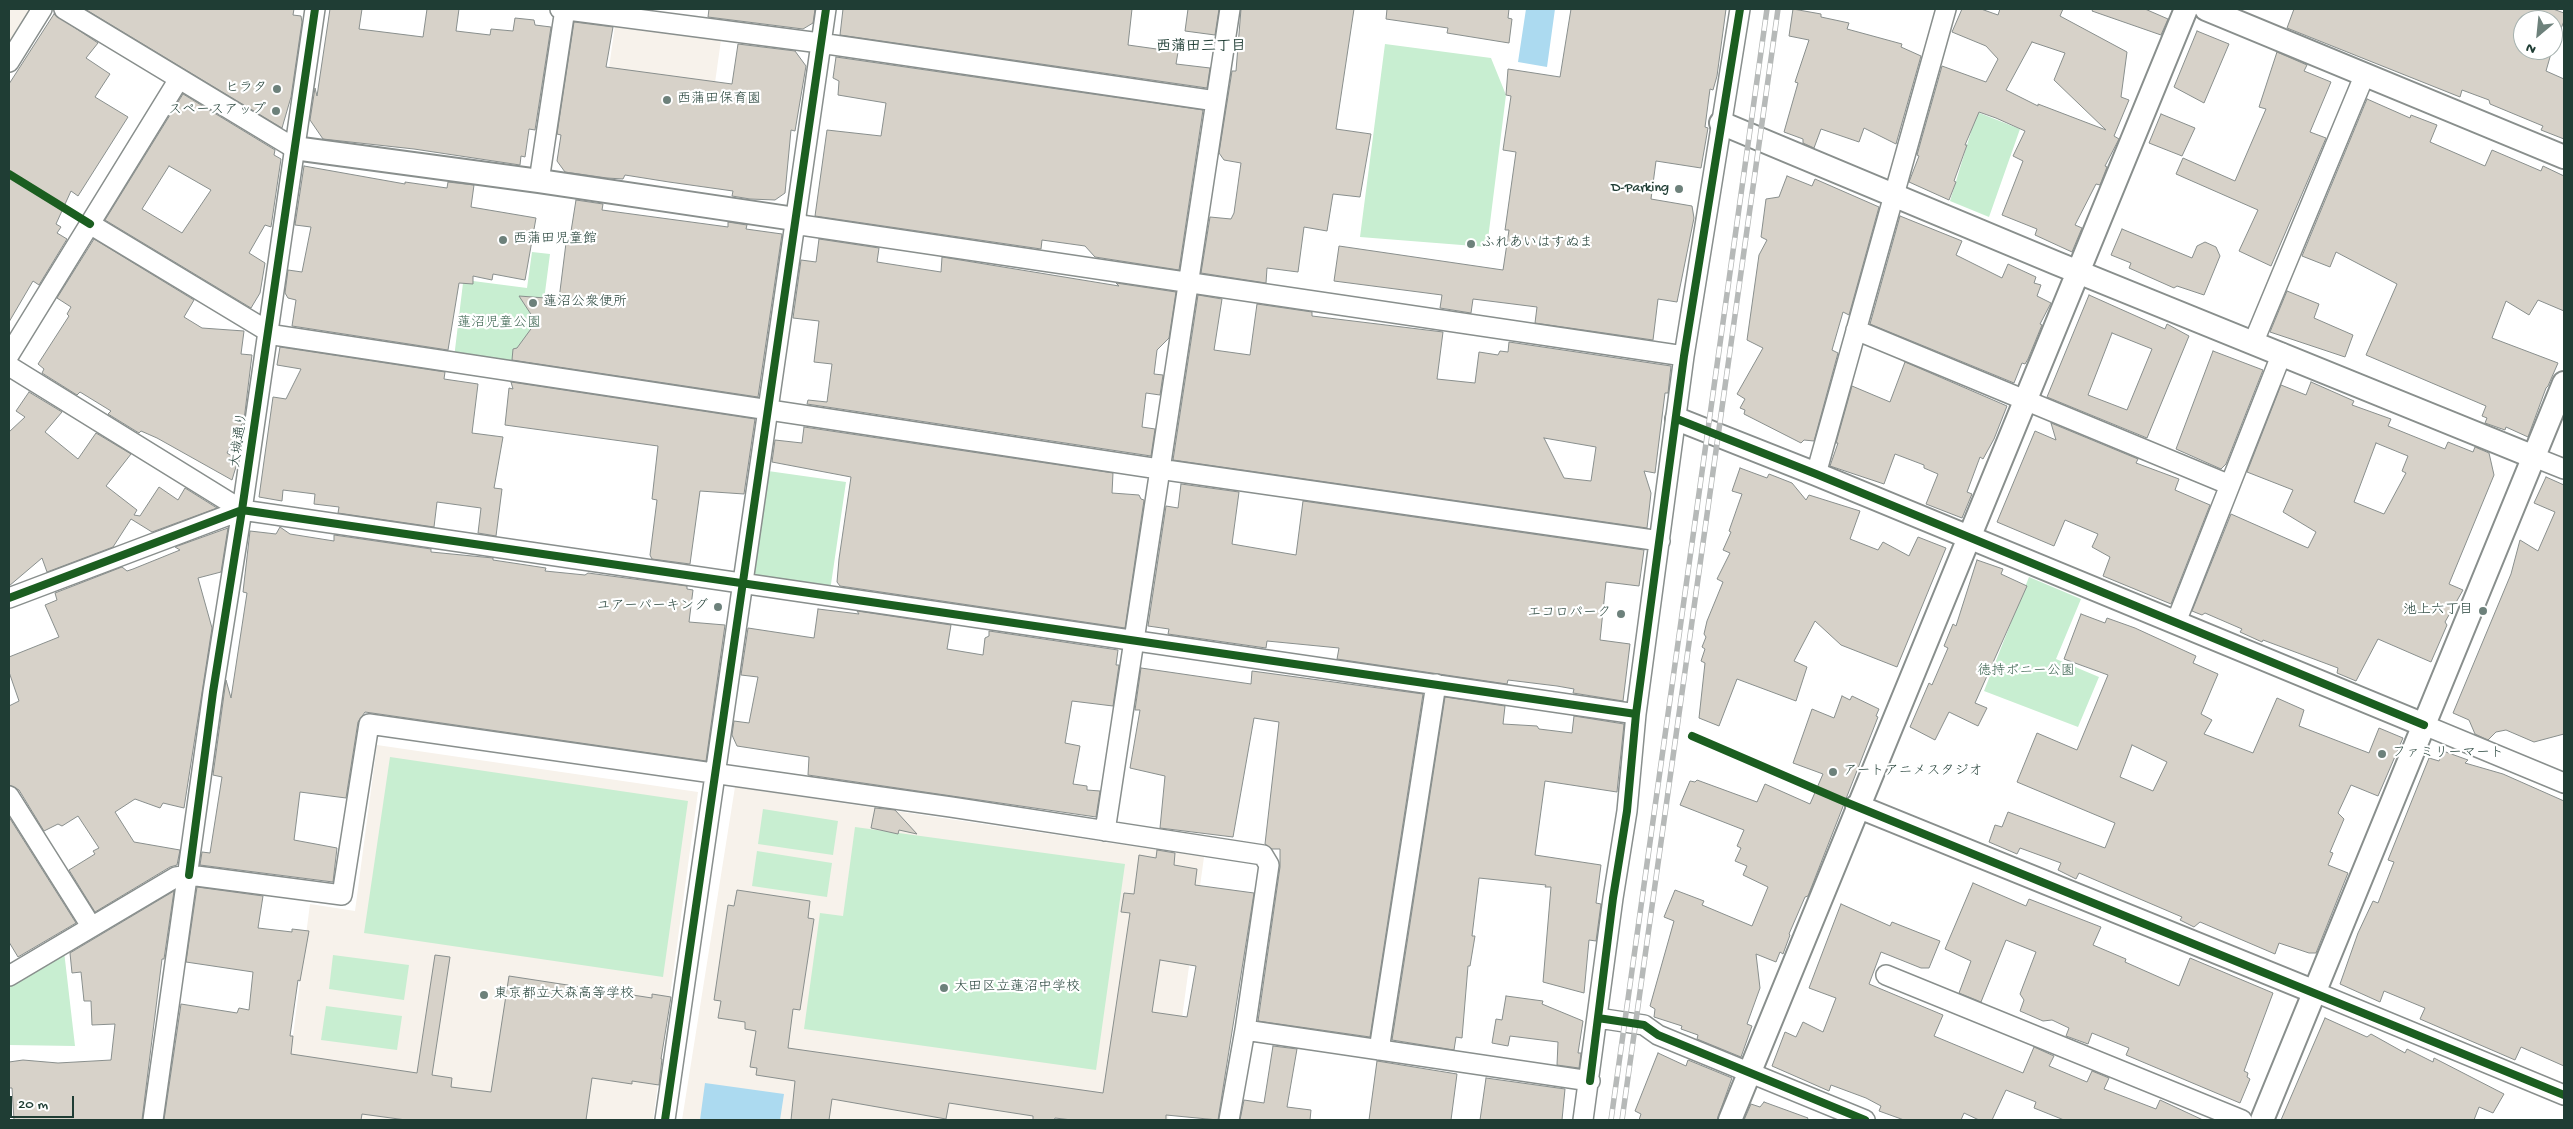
<!DOCTYPE html>
<meta charset="utf-8">
<style>
body{margin:0}
#map{position:relative;width:2573px;height:1129px;overflow:hidden;background:#fff;font-family:"Gochi Hand",sans-serif}
canvas{display:block}
.frame{position:absolute;inset:0;border:10px solid #1f3d34;pointer-events:none}
.north{position:absolute;left:2513px;top:10px;width:50px;height:50px;box-sizing:border-box;background:#fff;border:1px solid #a5b1ae;border-radius:50%;rotate:208deg;font-size:14px;font-weight:700;line-height:20px;text-align:center;color:#1f3d34}
.north::after{content:'';display:block;margin:auto;width:18px;height:22px;background:#6d817b;clip-path:polygon(50% 0,100% 100%,50% 72%,0 100%)}
.scale{position:absolute;left:10px;top:1096px;width:64px;height:22px;box-sizing:border-box;border:2px solid #1f3d34;border-top:0;padding-left:6px;font-size:15px;line-height:18px;white-space:nowrap;color:#1f3d34;-webkit-text-stroke:4px #fff;paint-order:stroke}
</style>
<div id="map">
<canvas width="2573" height="1129"></canvas>
<div class="frame"></div>
<div class="north">N</div>
<div class="scale">20 m</div>
</div>
<script>
const ctx = document.querySelector('canvas').getContext('2d');
ctx.lineJoin = 'round';
function paint(path, color) { ctx.fillStyle = color; ctx.fill(path, 'evenodd'); }
const shape = rows => new Path2D(rows.map(r => 'M' + r).join(''));
function trace(path, color, width, dash) { ctx.strokeStyle = color; ctx.lineWidth = width; ctx.lineCap = dash ? 'butt' : 'round'; ctx.setLineDash(dash || []); ctx.stroke(path); }
function label(font, color, halo, rows, align = 'center') {
  ctx.font = font + ' "Gochi Hand","Klee One",sans-serif'; ctx.lineWidth = 4.5; ctx.setLineDash([]); ctx.textBaseline = 'middle'; ctx.strokeStyle = halo; ctx.fillStyle = color; for (const [text, x, y, turn = 0] of rows) {
    ctx.save(); ctx.translate(x, y); ctx.rotate((+turn || 0) * Math.PI / 180); ctx.textAlign = isNaN(turn) ? turn : align; if (halo) ctx.strokeText(text, 0, 0); ctx.fillText(text, 0, 0); ctx.restore();
  }
}
const built = shape([
 [9,9,33,9,9,48],
 [615,25,721,40,706,147,600,132],
 [377,745,698,792,653,1120,258,1120,264,1078,287,1082,310,904,355,911],
 [735,787,1204,857,1168,1120,682,1120]
]);
const green = shape([
 [1385,44,1491,58,1506,95,1487,247,1360,237],
 [1977,112,2020,129,1989,217,1950,201],
 [532,252,550,254,535,369,454,358,463,283,473,281,527,288],
 [768,471,846,482,830,591,752,580],
 [2029,577,2081,599,2056,659,2099,677,2078,727,1984,691],
 [390,757,688,801,663,977,364,933],
 [763,809,838,821,833,855,758,844],
 [855,827,1125,864,1096,1070,804,1029,820,913,843,916],
 [757,851,832,863,827,897,752,886],
 [64,951,75,1046,9,1045,9,980],
 [333,955,409,965,404,1000,329,989],
 [326,1006,402,1016,397,1050,321,1040]
]);
const water = shape([
 [1526,9,1555,9,1547,67,1518,62],
 [705,1083,784,1094,780,1120,700,1120]
]);
const building = shape([
 [85,9,294,9,293,15,301,16,302,22,291,97,282,128,85,9],
 [330,9,362,9,359,29,423,37,427,9,459,9,456,31,490,35,491,29,513,31,515,18,534,20,535,25,551,27,535,130,529,129,525,157,521,156,520,165,414,149,323,139,310,120,315,88,317,96,330,9],
 [709,9,815,9,813,23,803,29,708,17,709,9],
 [843,9,1132,9,1128,45,1178,52,1176,64,1210,68,1207,88,840,35,843,9],
 [1188,9,1219,9,1215,35,1185,31,1188,9],
 [1241,9,1354,9,1336,129,1371,134,1360,197,1333,194,1327,231,1304,227,1298,272,1267,268,1266,283,1201,273,1210,217,1231,219,1234,213,1241,163,1224,160,1219,153,1232,71,1236,71,1241,9],
 [1387,9,1509,9,1508,18,1512,19,1509,43,1447,33,1448,28,1386,19,1387,9],
 [1571,9,1726,9,1717,76,1713,90,1710,89,1705,127,1708,128,1701,168,1656,161,1651,199,1692,206,1694,218,1677,302,1658,299,1653,340,1535,323,1537,307,1473,299,1471,313,1440,308,1442,295,1334,281,1339,246,1503,270,1509,230,1505,230,1516,152,1503,150,1511,96,1506,95,1508,69,1560,77,1571,9],
 [1793,9,1821,14,1821,17,1849,23,1847,29,1902,44,1901,47,1921,56,1896,144,1864,128,1859,142,1821,129,1814,148,1803,143,1803,139,1784,132,1798,83,1795,82,1809,40,1789,36,1793,9],
 [1962,9,1981,9,1998,15,2000,9,2063,9,2060,16,2127,52,2121,97,2129,100,2114,136,2119,139,2105,166,2107,167,2100,185,2096,184,2075,225,2082,228,2072,252,2035,235,2037,229,2002,215,2023,161,2013,156,2025,131,1996,118,1979,112,1965,145,1967,145,1954,181,1956,182,1949,200,1909,182,1919,156,1917,155,1942,66,1986,82,1998,59,1986,46,1952,32,1962,9],
 [2032,42,2065,53,2054,80,2106,130,2038,104,2038,106,2006,90,2032,42],
 [2093,9,2145,9,2168,19,2161,35,2092,11,2093,9],
 [2294,9,2553,9,2564,13,2564,21,2553,49,2553,20,2523,20,2523,50,2552,50,2546,71,2564,79,2564,139,2541,130,2543,126,2490,104,2489,100,2462,90,2460,97,2287,28,2294,9],
 [54,14,98,43,86,58,110,74,95,97,128,117,78,196,71,191,56,224,61,227,57,233,67,239,39,285,33,281,9,322,9,84,54,14],
 [574,22,613,27,606,67,732,84,738,44,795,51,806,66,795,131,791,130,785,193,775,200,750,199,732,196,733,191,669,182,625,175,623,179,607,178,565,172,557,161,561,135,557,134,574,22],
 [2197,31,2229,44,2204,103,2174,87,2197,31],
 [2277,52,2307,65,2304,71,2331,82,2310,132,2326,138,2271,266,2239,251,2258,210,2176,174,2183,158,2235,181,2266,109,2259,107,2277,52],
 [836,57,1203,110,1179,270,1095,257,1085,246,1042,240,1041,249,815,216,827,130,881,136,886,103,838,95,839,81,833,78,836,57],
 [183,94,275,150,274,155,281,159,271,227,265,225,249,253,265,263,260,293,251,308,105,220,183,94],
 [169,166,211,190,182,233,142,209,169,166],
 [2367,99,2410,118,2411,115,2437,125,2430,142,2485,166,2492,150,2541,171,2543,166,2564,176,2564,311,2538,300,2529,315,2506,301,2492,338,2558,363,2548,386,2546,388,2528,437,2506,427,2505,430,2485,423,2487,418,2482,416,2486,406,2366,355,2397,284,2336,252,2330,267,2302,256,2367,99],
 [2161,114,2195,128,2182,156,2149,143,2161,114],
 [304,166,405,184,405,182,447,188,448,182,474,185,471,207,536,218,525,280,493,274,492,280,473,276,473,284,459,283,448,350,292,326,296,300,288,298,285,293,288,270,302,272,311,227,295,225,304,166],
 [1787,176,1812,186,1815,179,1879,207,1849,315,1843,312,1832,350,1838,353,1814,441,1804,440,1801,443,1744,414,1745,410,1740,408,1745,399,1737,394,1763,348,1747,340,1759,255,1767,240,1761,237,1766,199,1779,197,1787,176],
 [576,200,603,204,602,210,728,227,728,222,747,225,746,229,782,234,758,397,512,360,513,349,517,348,536,322,519,296,559,299,566,243,569,244,576,200],
 [1900,216,1962,241,1956,255,2002,278,2008,264,2036,277,2034,283,2041,285,2037,296,2051,303,2040,324,2042,325,2028,359,2025,364,2022,363,2014,383,1870,324,1900,216],
 [2122,229,2192,258,2197,246,2205,242,2216,247,2220,256,2204,295,2177,286,2174,288,2129,268,2131,263,2111,255,2122,229],
 [94,239,194,300,184,317,202,328,244,331,241,354,252,355,244,420,227,453,238,460,232,480,157,438,141,431,139,433,108,414,111,411,80,392,77,395,42,373,44,369,38,364,69,316,67,314,71,307,57,298,94,239],
 [819,239,879,248,877,262,941,272,942,257,1119,286,1116,283,1176,292,1169,338,1157,350,1154,374,1163,375,1160,395,1146,393,1142,427,1155,429,1151,456,807,404,808,400,827,402,832,364,814,362,819,321,793,318,801,260,816,262,819,239],
 [2287,291,2319,304,2314,318,2353,335,2345,357,2270,332,2287,291],
 [1198,295,1222,299,1214,350,1250,355,1257,304,1312,312,1312,316,1443,332,1437,379,1475,383,1479,352,1498,355,1500,351,1508,352,1509,342,1671,366,1668,393,1665,393,1655,473,1644,471,1651,493,1647,528,1173,460,1198,295],
 [1544,438,1596,447,1591,481,1564,478,1544,438],
 [2089,295,2165,329,2167,324,2189,336,2147,438,2047,397,2089,295],
 [2112,333,2152,349,2127,410,2088,395,2112,333],
 [280,347,445,372,444,379,478,384,472,433,503,437,494,488,502,489,496,536,478,533,481,508,437,502,434,527,338,513,339,507,314,504,315,494,283,490,282,501,259,497,273,397,286,399,301,369,277,365,280,347],
 [2213,351,2263,370,2226,464,2221,469,2176,449,2213,351],
 [1905,362,2007,406,1994,439,1983,459,1980,457,1967,492,1972,494,1962,518,1926,504,1938,474,1924,468,1924,465,1895,454,1884,484,1830,466,1838,443,1836,443,1852,386,1890,402,1905,362],
 [511,382,755,419,744,494,700,491,690,564,652,559,650,555,657,500,652,499,658,446,505,425,509,388,513,389,511,382],
 [2311,382,2354,401,2352,405,2391,419,2388,426,2445,449,2448,442,2473,452,2475,447,2489,453,2494,475,2449,584,2463,590,2445,622,2447,625,2431,662,2378,639,2356,681,2337,673,2338,668,2263,640,2262,642,2240,632,2242,629,2205,613,2202,615,2192,611,2231,514,2308,548,2316,532,2283,512,2293,490,2247,472,2281,385,2306,395,2311,382],
 [2376,443,2408,456,2402,471,2406,473,2384,514,2354,502,2376,443],
 [29,392,62,412,45,432,78,459,96,433,131,454,106,486,137,510,134,515,140,516,159,487,178,500,185,488,217,508,152,532,131,519,113,547,47,572,42,558,9,586,9,432,25,417,16,411,29,392],
 [2051,423,2138,459,2136,463,2179,479,2175,490,2210,505,2171,604,2103,576,2110,557,2092,547,2098,534,2065,520,2054,546,1997,522,2035,431,2056,440,2051,423],
 [804,427,1113,473,1112,493,1139,495,1141,499,1144,500,1125,628,840,586,837,582,839,559,851,477,772,462,775,440,802,443,804,427],
 [1740,468,1767,478,1769,474,1792,483,1806,500,1809,495,1860,511,1850,539,1878,550,1883,542,1909,556,1918,537,1946,548,1897,667,1841,645,1815,621,1794,661,1807,667,1796,701,1737,679,1719,726,1699,718,1705,663,1701,661,1705,649,1702,647,1706,637,1704,634,1707,621,1723,582,1717,579,1730,553,1723,550,1731,532,1729,531,1742,494,1732,491,1740,468],
 [2546,477,2564,485,2564,734,2534,742,2506,730,2496,732,2488,740,2475,734,2469,720,2453,713,2511,574,2520,540,2538,551,2555,512,2534,503,2546,477],
 [1181,484,1239,492,1232,544,1296,555,1303,501,1644,550,1639,586,1606,582,1600,640,1630,644,1623,701,1573,693,1574,689,1557,686,1508,680,1507,684,1337,659,1339,648,1267,641,1266,648,1168,634,1169,629,1148,626,1166,506,1178,508,1181,484],
 [280,527,290,534,334,541,334,535,431,549,431,552,493,558,493,560,546,568,545,571,585,575,588,573,687,586,687,589,693,590,689,622,725,625,706,761,365,712,358,722,346,798,300,792,294,840,337,848,333,882,200,865,202,852,210,853,222,777,213,775,226,680,231,698,247,593,243,592,250,531,276,534,280,527],
 [228,528,221,572,198,578,212,628,184,808,163,803,160,808,135,799,115,812,134,842,180,850,177,865,170,867,95,912,69,870,95,854,93,851,99,848,78,816,62,826,58,824,44,831,19,790,9,785,9,706,19,701,9,672,9,657,59,637,45,605,57,600,55,593,122,567,127,571,133,569,180,550,175,547,228,528],
 [1977,560,2003,569,2001,574,2027,586,1975,703,1987,708,1978,726,1949,712,1935,740,1910,727,1929,683,1932,685,1948,648,1944,646,1953,624,1956,626,1977,560],
 [818,609,859,614,857,611,951,625,947,649,983,655,985,638,989,636,989,631,1118,650,1116,665,1119,665,1113,706,1072,701,1065,743,1080,746,1073,784,1087,786,1087,790,1100,791,1096,817,808,775,809,757,737,746,732,735,734,721,749,723,758,677,741,675,748,628,814,638,818,609],
 [2081,614,2105,623,2107,618,2135,628,2196,656,2193,663,2218,674,2201,714,2212,720,2204,734,2253,753,2277,698,2304,710,2299,726,2369,753,2379,728,2403,738,2378,796,2351,785,2338,813,2344,819,2330,852,2333,853,2328,865,2348,873,2316,953,2309,953,2279,943,2275,954,2200,922,2194,927,2180,920,2182,917,2079,873,2076,879,2058,870,2061,863,2020,848,2017,854,1989,842,1995,825,2002,827,2008,812,2105,848,2115,823,2017,782,2037,733,2077,750,2108,675,2064,659,2081,614],
 [2132,745,2167,762,2153,791,2120,777,2132,745],
 [1141,668,1251,684,1252,671,1423,694,1370,1037,1258,1021,1280,867,1280,849,1272,849,1265,844,1279,722,1254,718,1233,837,1160,828,1165,776,1130,768,1140,710,1135,710,1141,668],
 [1842,696,1850,700,1852,696,1879,709,1876,716,1878,717,1808,896,1805,897,1789,934,1790,935,1783,954,1780,952,1776,962,1756,954,1760,988,1747,1024,1752,1026,1741,1057,1697,1039,1698,1035,1681,1029,1682,1026,1654,1017,1655,1009,1650,1006,1674,921,1664,917,1675,890,1704,901,1702,905,1752,926,1768,887,1743,875,1747,866,1735,861,1741,848,1737,846,1744,830,1680,805,1690,781,1695,782,1697,780,1757,802,1765,784,1810,804,1823,774,1793,763,1812,709,1834,718,1842,696],
 [1445,697,1505,706,1503,724,1537,726,1539,729,1572,733,1574,716,1624,724,1617,792,1545,781,1535,855,1601,865,1596,903,1601,904,1596,941,1589,940,1584,993,1543,982,1551,887,1545,887,1546,885,1479,878,1472,936,1475,936,1470,966,1468,966,1462,1038,1456,1037,1454,1050,1392,1040,1445,697],
 [2443,751,2468,760,2465,763,2503,774,2564,801,2564,1066,2521,1047,2515,1060,2420,1019,2425,1008,2384,991,2380,1002,2340,984,2358,933,2373,901,2378,903,2394,862,2388,860,2429,758,2439,761,2443,751],
 [875,808,895,810,917,834,899,830,898,834,871,828,875,808],
 [9,817,76,923,18,957,9,942,9,817],
 [1157,850,1175,853,1174,865,1197,869,1195,885,1254,893,1218,1120,1166,1115,1166,1120,1072,1120,1055,1118,1054,1120,1033,1120,1033,1116,949,1103,946,1119,832,1099,829,1120,791,1120,795,1081,756,1075,757,1068,750,1067,756,1031,745,1029,745,1022,718,1018,721,1001,714,1000,728,905,734,906,737,890,810,901,808,918,814,919,800,1010,793,1009,788,1048,1103,1093,1130,913,1121,912,1124,893,1134,894,1139,855,1156,858,1157,850],
 [1160,960,1196,966,1187,1017,1152,1012,1160,960],
 [1973,883,2026,906,2029,899,2101,927,2093,945,2126,959,2125,962,2179,986,2190,958,2273,993,2244,1071,2248,1073,2247,1077,2250,1079,2240,1103,2126,1055,2129,1048,2092,1033,2088,1044,2066,1036,2069,1028,2052,1020,2043,1021,2020,1011,2024,1000,2020,994,2036,952,2006,940,1981,1002,1959,993,1971,961,1945,949,1973,883],
 [197,887,263,896,258,928,292,932,292,929,309,931,300,981,298,980,290,1036,293,1036,291,1054,417,1073,435,955,450,957,432,1075,452,1078,451,1087,491,1092,509,976,652,998,652,994,671,997,661,1059,662,1059,659,1085,632,1081,632,1084,592,1078,586,1120,406,1120,362,1114,361,1120,164,1120,181,1004,237,1013,239,1008,249,1010,253,972,186,962,197,887],
 [174,891,164,959,162,959,142,1120,14,1120,12,1088,9,1088,9,1062,23,1060,58,1063,111,1060,115,1024,92,1025,91,1001,84,1001,81,972,72,973,70,953,174,891],
 [1841,904,1890,926,1892,922,1940,941,1929,968,1921,968,1881,952,1869,984,1943,1015,1934,1036,2023,1073,2034,1047,2054,1056,2049,1066,2087,1082,2092,1071,2109,1078,2104,1089,2156,1109,2160,1100,2203,1120,2064,1120,2034,1108,2036,1102,2006,1090,1992,1120,1979,1120,1964,1113,1961,1120,1904,1120,1879,1111,1881,1106,1866,1098,1831,1085,1829,1091,1772,1066,1785,1032,1796,1037,1803,1022,1823,1032,1836,998,1809,988,1841,904],
 [1506,996,1543,1001,1542,1004,1583,1021,1578,1053,1581,1053,1579,1068,1557,1065,1558,1042,1510,1036,1508,1046,1492,1043,1496,1019,1502,1020,1506,996],
 [2325,1018,2367,1037,2371,1034,2405,1053,2407,1049,2433,1062,2434,1058,2504,1094,2493,1113,2479,1107,2474,1120,2281,1120,2325,1018],
 [1273,1046,1297,1049,1287,1107,1311,1110,1310,1120,1240,1120,1244,1100,1264,1103,1273,1046],
 [1658,1053,1686,1066,1688,1060,1732,1078,1717,1120,1639,1120,1641,1114,1635,1111,1658,1053],
 [1377,1061,1457,1074,1451,1120,1369,1120,1377,1061],
 [1486,1078,1565,1089,1562,1120,1480,1120,1486,1078],
 [1764,1102,1808,1118,1807,1120,1744,1120,1751,1104,1760,1107,1764,1102]
]);
const minor = shape([
 [64,9,294,148],
 [560,9,820,43,1216,101],
 [9,62,42,9],
 [539,181,565,9],
 [90,224,274,335,1159,469,1660,541],
 [794,224,1684,356],
 [1856,330,2230,485],
 [2254,341,2365,74],
 [9,355,179,79],
 [9,366,242,510],
 [2534,457,2564,469],
 [1816,474,1946,9],
 [9,598,242,510,1636,714],
 [2176,622,2282,353],
 [2424,725,2564,783],
 [9,796,91,926],
 [1105,831,1230,9],
 [1886,975,2242,1120],
 [9,976,176,877,189,875,342,895,369,724,951,807,1263,855,1269,865,1245,1030,1229,1120],
 [2315,992,2564,1095],
 [1598,1018,1644,1025,1658,1035,1865,1120],
 [1245,1030,1590,1081],
 [1379,1050,1436,684],
 [153,1120,213,692,242,510,315,9],
 [665,1120,826,9],
 [1583,1120,1613,898,1627,811,1636,714,1684,356,1740,9]
]);
const tertiary = shape([
 [2206,9,2564,157],
 [1721,123,2056,263,2534,457],
 [294,148,539,181,795,219],
 [1677,419,1816,474,2424,725],
 [1857,806,2315,992],
 [1730,1120,2186,9],
 [2262,1120,2564,383]
]);
const rail = shape([
 [1611,1120,1767,9],
 [1622,1120,1778,9]
]);
const cycleway = shape([
 [9,174,90,224],
 [1677,419,1816,474,2424,725],
 [9,598,242,510,1636,714],
 [1692,736,1843,801,2564,1095],
 [189,875,213,692,242,510,315,9],
 [1598,1018,1644,1025,1658,1035,1865,1120],
 [1590,1081,1613,898,1627,811,1636,714,1684,356,1740,9],
 [665,1120,826,9]
]);
const markers = [
 [277,89,5,"#6d817b"],
 [667,100,5,"#6d817b"],
 [276,111,5,"#6d817b"],
 [1679,189,5,"#6d817b"],
 [503,240,5,"#6d817b"],
 [1471,244,5,"#6d817b"],
 [533,303,5,"#6d817b"],
 [718,607,5,"#6d817b"],
 [2483,611,5,"#6d817b"],
 [1621,614,5,"#6d817b"],
 [2382,754,5,"#6d817b"],
 [1833,772,5,"#6d817b"],
 [944,988,5,"#6d817b"],
 [484,995,5,"#6d817b"]
];
const poiNames = [
 ["ヒラタ",267,89,"right"],
 ["西蒲田保育園",677,100],
 ["スペースアップ",266,111,"right"],
 ["D-Parking",1669,189,"right"],
 ["西蒲田児童館",513,240],
 ["ふれあいはすぬま",1481,244],
 ["蓮沼公衆便所",543,303],
 ["ユアーパーキング",708,607,"right"],
 ["池上六丁目",2473,611,"right"],
 ["エコロパーク",1611,614,"right"],
 ["ファミリーマート",2392,754],
 ["アートアニメスタジオ",1843,772],
 ["大田区立蓮沼中学校",954,988],
 ["東京都立大森高等学校",494,995]
];
const parkNames = [
 ["蓮沼児童公園",499,324],
 ["徳持ポニー公園",2026,672]
];
const streetNames = [
 ["大城通り",240,440,-82]
];
const neighbourhoodNames = [
 ["西蒲田三丁目",1201,48]
];
paint(built, '#f7f2eb');
paint(green, '#c8eed1');
paint(water, '#acdaf0');
paint(building, '#d7d2c9');
trace(building, '#898f8d', 1);
trace(minor, '#898f8d', 22);
trace(tertiary, '#898f8d', 26);
trace(minor, '#fff', 19);
trace(tertiary, '#fff', 22);
trace(rail, '#b6b9b8', 5.5);
trace(rail, '#fff', 4, [11]);
trace(cycleway, '#1b5e20', 8);
for (const [x, y, r, color] of markers) { const dot = new Path2D(); dot.arc(x, y, r, 0, 2 * Math.PI); ctx.fillStyle = color; ctx.fill(dot); trace(dot, '#fff', 2); }
label('14px', '#1f3d34', '#fff', poiNames, 'left');
label('14px', '#3e6652', '#fff', parkNames);
label('14px', '#1f3d34', '#fff', streetNames);
label('bold 15px', '#1f3d34', '#fff', neighbourhoodNames);
</script>
